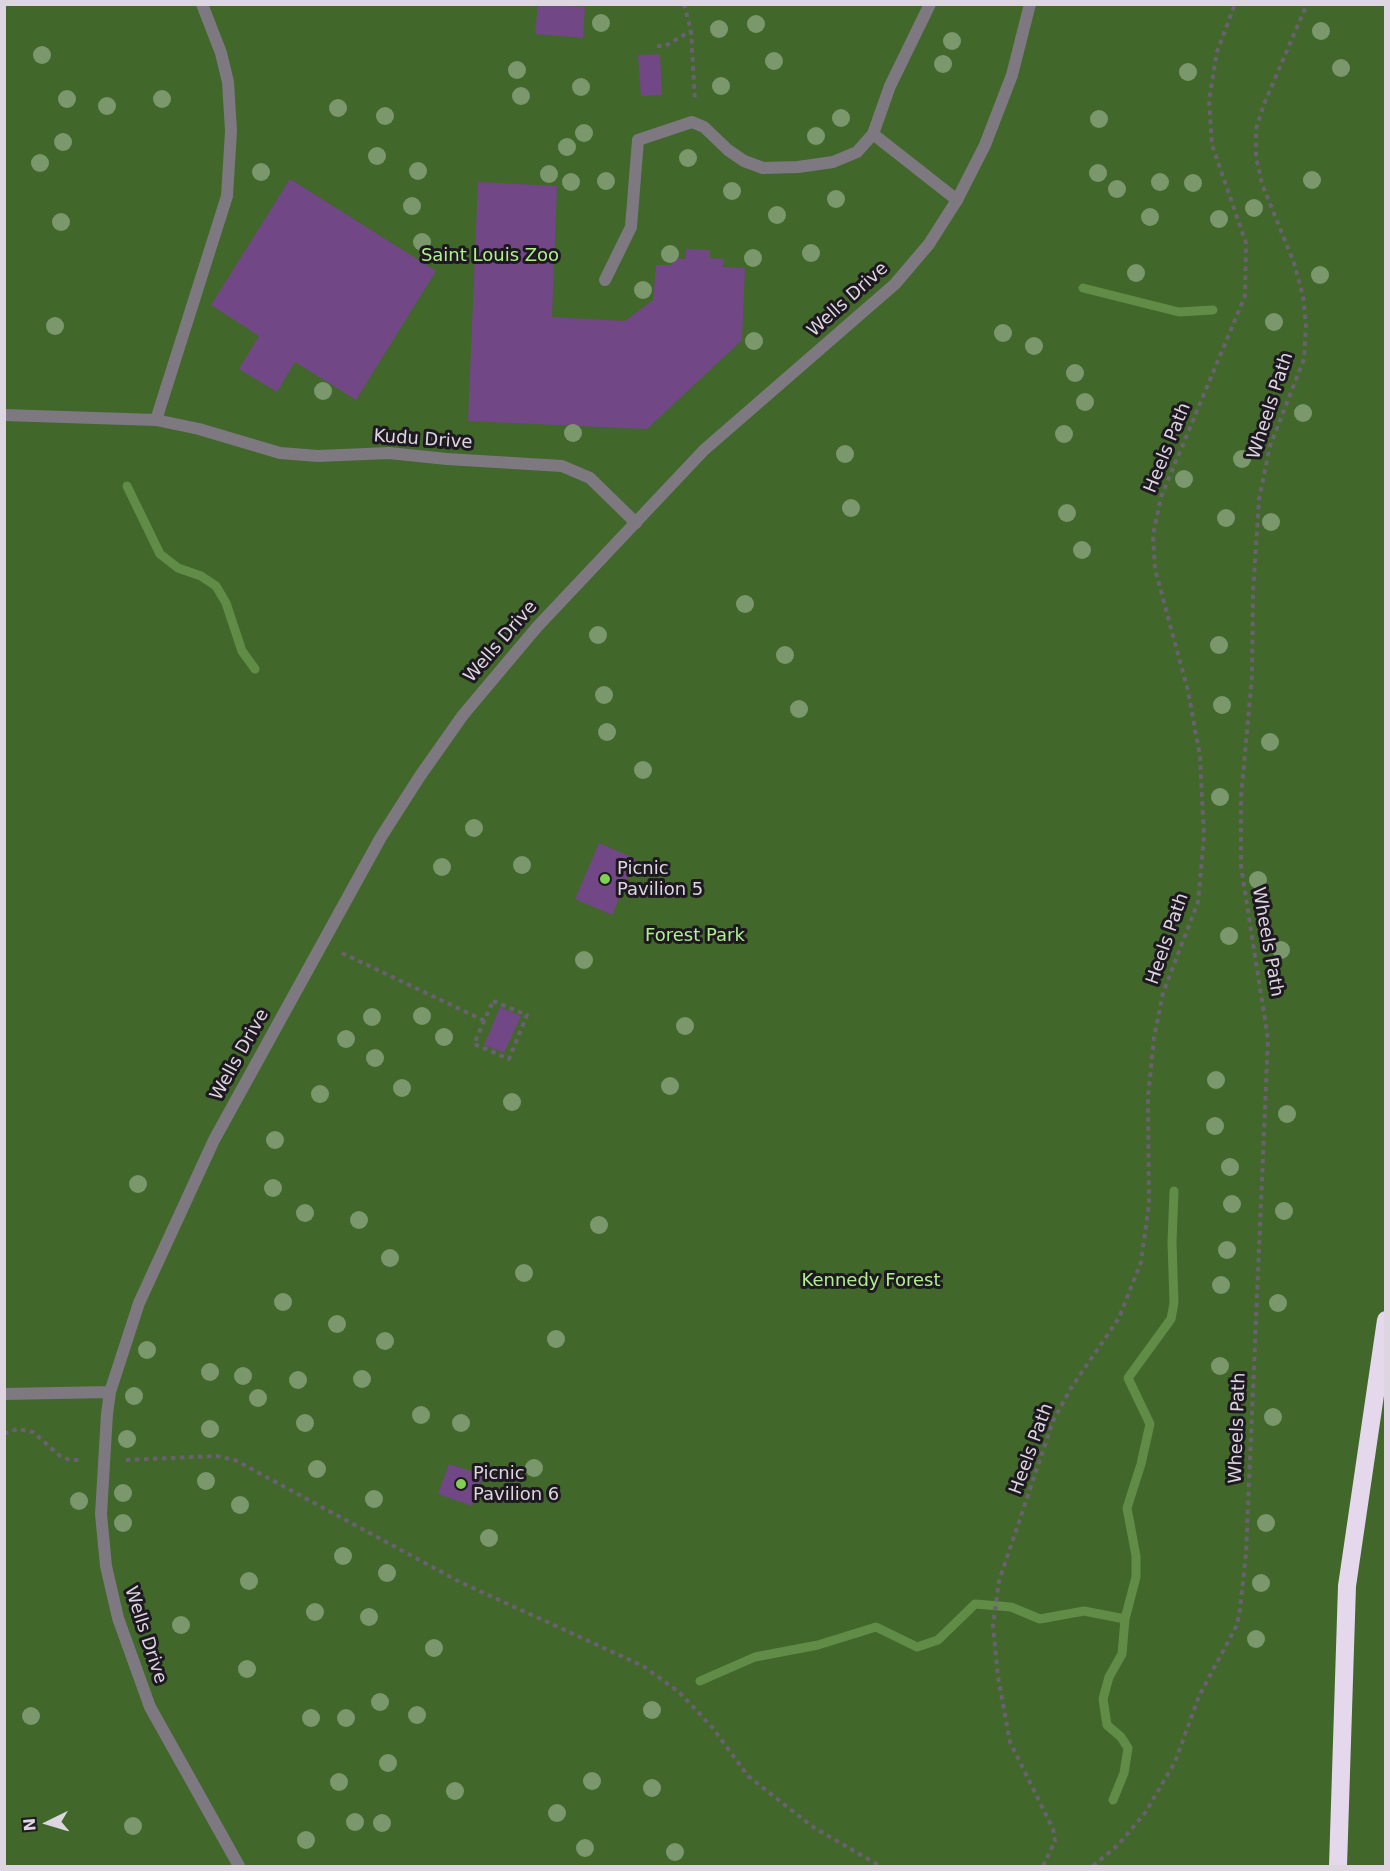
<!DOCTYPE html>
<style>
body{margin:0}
#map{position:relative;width:1390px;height:1871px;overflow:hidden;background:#392e3f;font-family:"DejaVu Sans",sans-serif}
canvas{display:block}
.frame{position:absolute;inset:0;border:6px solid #ddd6e1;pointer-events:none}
.north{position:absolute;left:18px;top:1793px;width:60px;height:60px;-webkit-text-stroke:4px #1e1920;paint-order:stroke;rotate:265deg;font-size:16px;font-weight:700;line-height:24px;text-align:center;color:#ddd6e1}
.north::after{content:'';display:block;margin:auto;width:21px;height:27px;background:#ddd6e1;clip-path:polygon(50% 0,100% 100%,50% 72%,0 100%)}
</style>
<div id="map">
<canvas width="1390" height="1871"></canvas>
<div class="frame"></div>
<div class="north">N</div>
</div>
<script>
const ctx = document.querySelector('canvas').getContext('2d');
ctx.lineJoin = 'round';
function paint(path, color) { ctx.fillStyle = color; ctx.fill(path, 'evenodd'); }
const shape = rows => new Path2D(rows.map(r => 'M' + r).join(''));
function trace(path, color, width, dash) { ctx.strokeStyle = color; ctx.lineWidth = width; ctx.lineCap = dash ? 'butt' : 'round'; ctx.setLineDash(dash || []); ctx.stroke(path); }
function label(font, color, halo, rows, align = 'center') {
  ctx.font = font + ' "DejaVu Sans",sans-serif'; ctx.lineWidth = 6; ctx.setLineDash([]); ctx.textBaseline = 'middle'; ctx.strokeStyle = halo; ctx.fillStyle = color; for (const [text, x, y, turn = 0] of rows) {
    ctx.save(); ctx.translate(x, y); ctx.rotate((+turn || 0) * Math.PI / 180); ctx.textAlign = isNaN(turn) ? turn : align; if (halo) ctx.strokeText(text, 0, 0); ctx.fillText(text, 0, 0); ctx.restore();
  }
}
const green = shape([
 [5,5,1385,5,1385,1866,5,1866]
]);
const stream = shape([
 [1083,288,1179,312,1213,310],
 [127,486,160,554,178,568,201,576,216,586,226,603,242,651,255,669],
 [700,1681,755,1657,818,1645,876,1627,917,1647,938,1640,975,1604,1011,1607,1040,1619,1084,1611,1125,1619],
 [1113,1800,1124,1773,1128,1748,1121,1737,1107,1725,1103,1699,1109,1677,1122,1654,1125,1619,1136,1577,1136,1556,1127,1508,1141,1464,1150,1424,1128,1378,1171,1319,1174,1303,1172,1242,1174,1191]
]);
const building = shape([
 [538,4,585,7,583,38,535,34],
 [660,54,662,95,641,96,638,55],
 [290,179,436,271,356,400,295,362,277,392,239,369,259,336,211,305],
 [478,182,557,186,552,317,625,321,653,300,656,265,671,265,671,258,686,259,686,249,710,250,710,258,724,259,723,267,745,268,742,340,647,429,468,421],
 [599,843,636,859,612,915,575,899],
 [500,1007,521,1016,504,1053,484,1045],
 [449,1464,483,1475,472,1506,438,1494]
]);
const path = shape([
 [684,4,691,31,695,102],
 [657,46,665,46,691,31],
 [342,953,485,1021],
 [493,1001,527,1015,509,1059,474,1044,493,1001],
 [4,1434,17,1429,33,1432,60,1456,70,1460,82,1460],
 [126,1460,216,1456,235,1460,460,1582,643,1666,679,1692,712,1727,748,1776,813,1827,880,1866],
 [1043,1866,1055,1841,1053,1829,1010,1742,998,1677,993,1626,999,1581,1053,1421,1071,1388,1119,1318,1141,1262,1149,1204,1148,1097,1154,1038,1163,993,1198,902,1204,837,1200,756,1188,691,1155,569,1153,535,1161,497,1245,296,1246,243,1212,145,1209,100,1217,52,1235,4],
 [1093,1866,1118,1845,1145,1813,1175,1762,1199,1696,1237,1625,1240,1609,1246,1554,1268,1039,1241,866,1241,797,1252,676,1253,592,1259,499,1270,446,1304,359,1306,326,1303,296,1294,263,1262,184,1256,157,1256,129,1264,104,1307,4]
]);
const service = shape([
 [873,134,957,200],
 [605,280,631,227,638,140,692,122,704,127,728,150,744,161,763,168,798,167,833,162,857,152,873,134,890,86,930,4],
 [4,415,156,420,199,429,280,453,318,456,389,453,447,459,562,466,590,478,636,523],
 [156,420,227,196,231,131,228,82,221,53,202,4]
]);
const minor = shape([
 [4,1394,110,1392],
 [239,1866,150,1707,118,1618,106,1566,101,1514,107,1414,110,1392,139,1303,214,1140,381,837,420,776,463,715,537,627,704,450,895,284,929,244,957,200,985,145,1012,75,1030,4]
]);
const motorway = shape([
 [1338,1866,1347,1586,1386,1320]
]);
const trees = [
 [601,23],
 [756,24],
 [719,29],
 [1321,31],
 [952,41],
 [42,55],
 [774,61],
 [943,64],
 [1341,68],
 [517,70],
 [1188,72],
 [721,86],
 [581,87],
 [521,96],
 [67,99],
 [162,99],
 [107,106],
 [338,108],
 [385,116],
 [841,118],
 [1099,119],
 [584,133],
 [816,136],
 [63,142],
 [567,147],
 [377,156],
 [688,158],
 [40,163],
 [418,171],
 [261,172],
 [1098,173],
 [549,174],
 [1312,180],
 [606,181],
 [571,182],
 [1160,182],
 [1193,183],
 [1117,189],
 [732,191],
 [836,199],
 [412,206],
 [1254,208],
 [777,215],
 [1150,217],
 [1219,219],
 [61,222],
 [422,242],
 [811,253],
 [670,254],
 [753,258],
 [1136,273],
 [1320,275],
 [643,290],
 [1274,322],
 [55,326],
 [1003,333],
 [754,341],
 [1034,346],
 [1075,373],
 [323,391],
 [1085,402],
 [1303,413],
 [573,433],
 [1064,434],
 [845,454],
 [1242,459],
 [1184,479],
 [851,508],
 [1067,513],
 [1226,518],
 [1271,522],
 [1082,550],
 [745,604],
 [598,635],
 [1219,645],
 [785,655],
 [604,695],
 [1222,705],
 [799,709],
 [607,732],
 [1270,742],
 [643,770],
 [1220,797],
 [474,828],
 [522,865],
 [442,867],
 [1258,880],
 [1229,936],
 [1281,950],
 [584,960],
 [422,1016],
 [372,1017],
 [685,1026],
 [444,1037],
 [346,1039],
 [375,1058],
 [1216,1080],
 [670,1086],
 [402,1088],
 [320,1094],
 [512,1102],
 [1287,1114],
 [1215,1126],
 [275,1140],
 [1230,1167],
 [138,1184],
 [273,1188],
 [1232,1204],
 [1284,1211],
 [305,1213],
 [359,1220],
 [599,1225],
 [1227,1250],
 [390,1258],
 [524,1273],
 [1221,1285],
 [283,1302],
 [1278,1303],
 [337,1324],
 [556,1339],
 [385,1341],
 [147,1350],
 [1220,1366],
 [210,1372],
 [243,1376],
 [362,1379],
 [298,1380],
 [134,1396],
 [258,1398],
 [421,1415],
 [1273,1417],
 [305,1423],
 [461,1423],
 [210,1429],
 [127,1439],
 [534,1468],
 [317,1469],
 [206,1481],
 [123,1493],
 [374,1499],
 [79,1501],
 [240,1505],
 [123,1523],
 [1266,1523],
 [489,1538],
 [343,1556],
 [387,1573],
 [249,1581],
 [1261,1583],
 [315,1612],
 [369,1617],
 [181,1625],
 [1256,1639],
 [434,1648],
 [247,1669],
 [380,1702],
 [652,1710],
 [417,1715],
 [31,1716],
 [311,1718],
 [346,1718],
 [388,1763],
 [592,1781],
 [339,1782],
 [652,1788],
 [455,1791],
 [557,1813],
 [355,1822],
 [382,1823],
 [133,1826],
 [306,1840],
 [585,1848],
 [675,1852]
];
const markers = [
 [605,879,6,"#81d050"],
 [461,1484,6,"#81d050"]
];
const parkNames = [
 ["Saint Louis Zoo",490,256],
 ["Forest Park",695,936],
 ["Kennedy Forest",871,1281]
];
const streetNames = [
 ["Wells Drive",848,300,-42],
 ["Wheels Path",1271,406,-72],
 ["Kudu Drive",423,440,4],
 ["Heels Path",1168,448,-68],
 ["Wells Drive",501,642,-49],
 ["Heels Path",1168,939,-71],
 ["Wheels Path",1267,942,80],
 ["Wells Drive",240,1055,-61],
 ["Wheels Path",1238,1428,-88],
 ["Heels Path",1032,1449,-70],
 ["Wells Drive",145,1635,72]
];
const poiNames = [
 ["Picnic",617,869],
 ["Pavilion 5",617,890],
 ["Picnic",473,1474],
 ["Pavilion 6",473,1495]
];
paint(green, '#41672b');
trace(stream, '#608c48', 9);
paint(building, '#714786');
trace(path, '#6a6170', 4, [4.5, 4.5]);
trace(service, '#7e7881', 12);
trace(minor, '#7e7881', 12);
trace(motorway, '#e5d8ed', 18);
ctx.fillStyle = '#7a986b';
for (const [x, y] of trees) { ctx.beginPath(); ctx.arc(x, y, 9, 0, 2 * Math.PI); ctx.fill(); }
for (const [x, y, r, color] of markers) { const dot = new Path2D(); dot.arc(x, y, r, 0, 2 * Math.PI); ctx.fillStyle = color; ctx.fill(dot); trace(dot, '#1e1920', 2); }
label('18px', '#b0ee8f', '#1e1920', parkNames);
label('18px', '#ddd6e1', '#1e1920', streetNames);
label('18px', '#ddd6e1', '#1e1920', poiNames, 'left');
</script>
